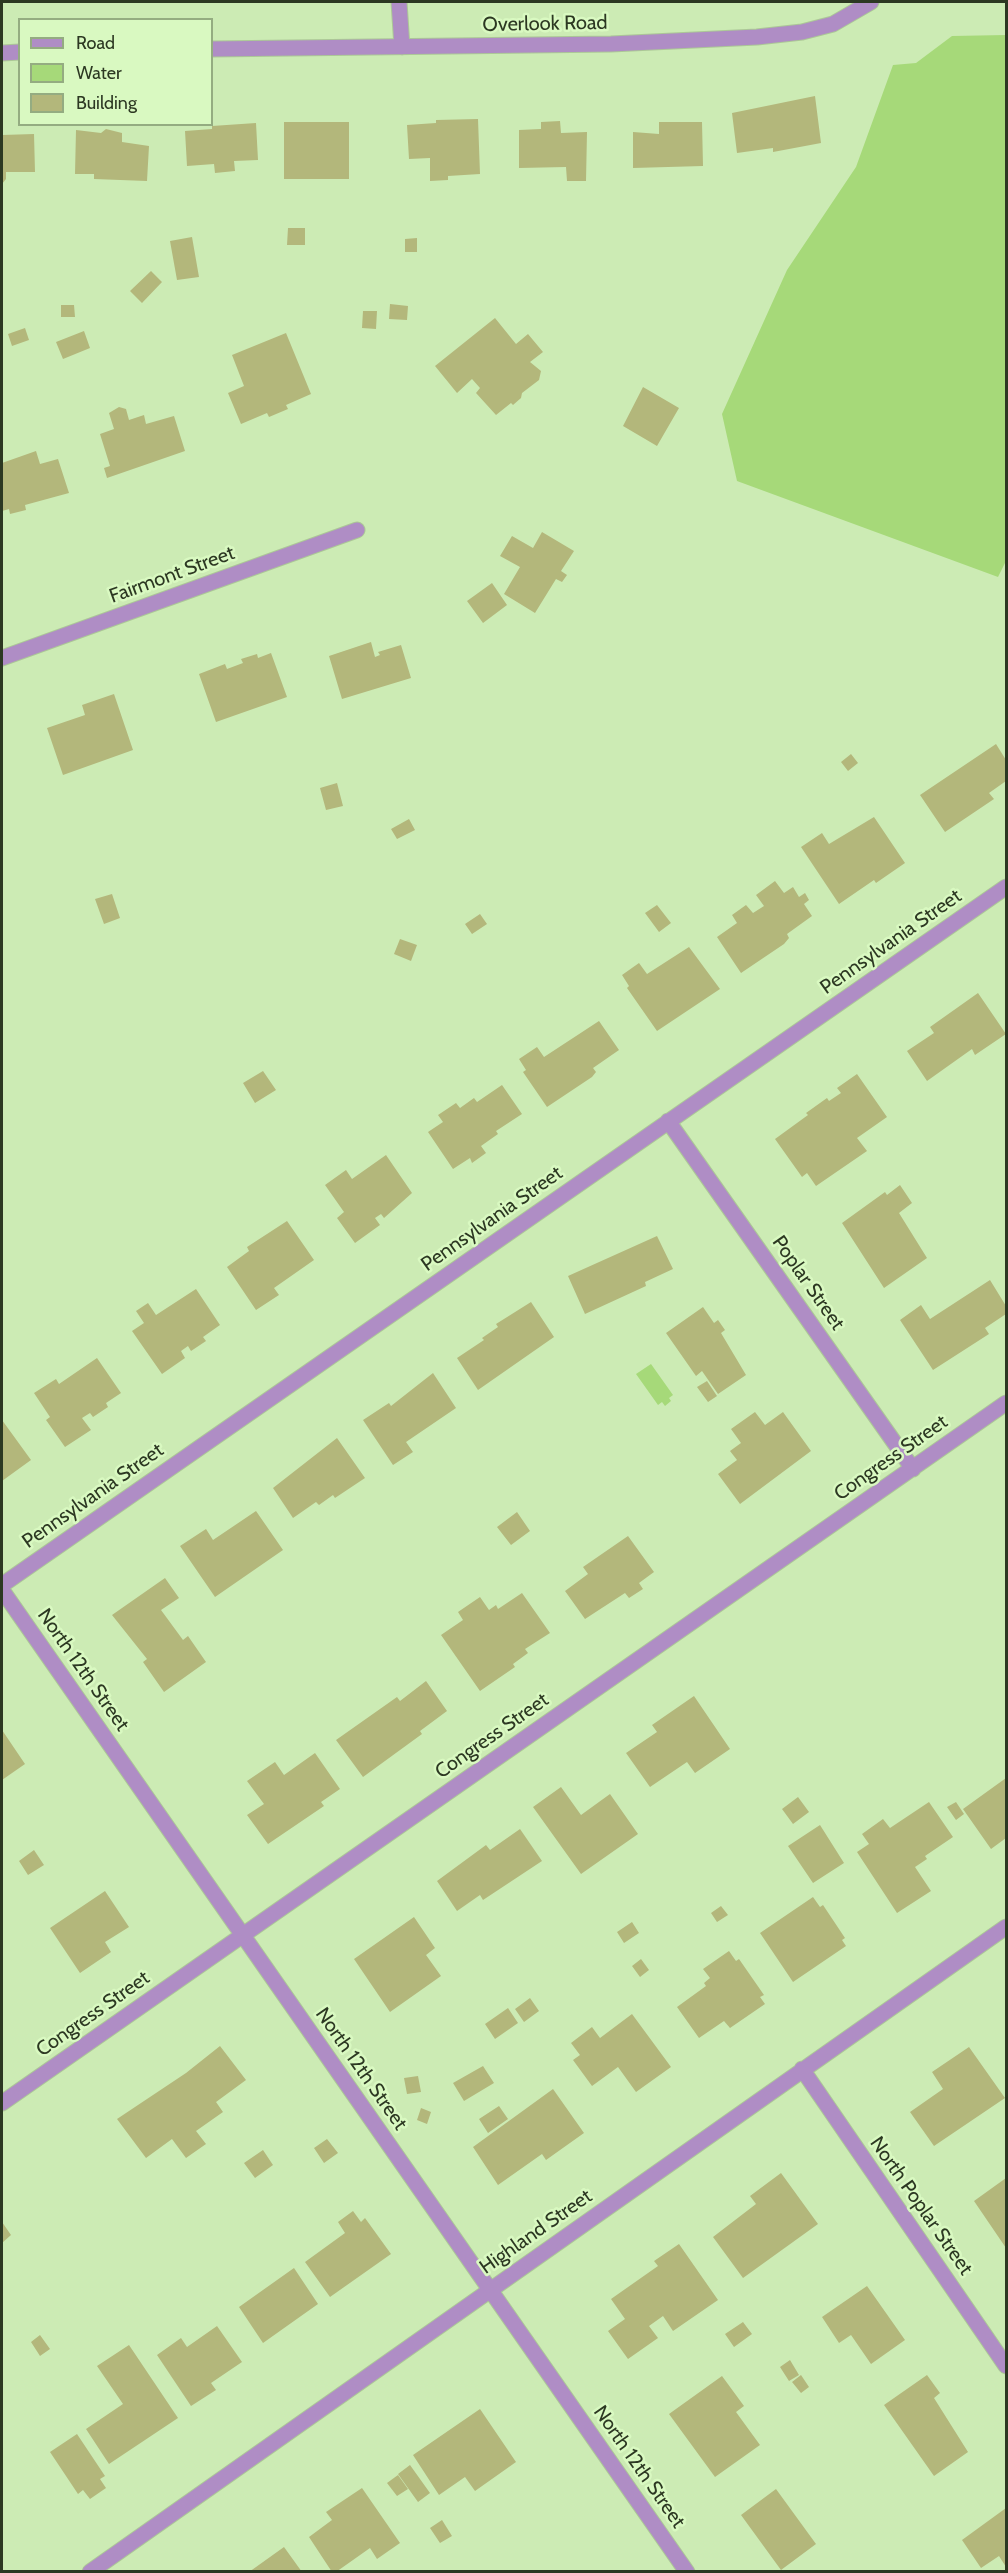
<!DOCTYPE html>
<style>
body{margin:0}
#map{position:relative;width:1008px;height:2573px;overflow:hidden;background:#ccebb4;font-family:Cabin,sans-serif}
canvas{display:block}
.frame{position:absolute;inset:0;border:3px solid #2c3822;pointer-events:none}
.legend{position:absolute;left:18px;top:18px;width:195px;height:108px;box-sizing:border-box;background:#d9f9c1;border:2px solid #94ac81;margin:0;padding:8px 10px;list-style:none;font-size:18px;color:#2c3822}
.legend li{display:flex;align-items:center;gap:12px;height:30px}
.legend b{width:30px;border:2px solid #94ac81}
</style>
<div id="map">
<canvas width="1008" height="2573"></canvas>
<div class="frame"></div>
<ul class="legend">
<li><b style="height:8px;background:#af8dc5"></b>Road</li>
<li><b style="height:16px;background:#a6d979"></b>Water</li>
<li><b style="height:16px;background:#b3b77b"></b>Building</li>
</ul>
</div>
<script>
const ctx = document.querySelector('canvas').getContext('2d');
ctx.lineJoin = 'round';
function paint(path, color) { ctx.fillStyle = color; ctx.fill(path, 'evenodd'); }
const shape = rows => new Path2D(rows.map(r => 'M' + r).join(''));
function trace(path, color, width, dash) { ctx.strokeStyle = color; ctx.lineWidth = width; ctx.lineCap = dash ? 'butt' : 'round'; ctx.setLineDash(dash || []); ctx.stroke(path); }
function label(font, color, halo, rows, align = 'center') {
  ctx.font = font + ' Cabin,sans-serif'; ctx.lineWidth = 5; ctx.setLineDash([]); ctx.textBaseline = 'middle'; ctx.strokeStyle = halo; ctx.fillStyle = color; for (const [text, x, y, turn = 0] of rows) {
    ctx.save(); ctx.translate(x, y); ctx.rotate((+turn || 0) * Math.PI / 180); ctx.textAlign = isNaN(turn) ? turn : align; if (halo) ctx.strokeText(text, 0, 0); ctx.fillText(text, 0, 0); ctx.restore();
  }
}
const water = shape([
 [1006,35,1006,561,998,577,737,481,722,414,787,270,856,167,893,65,916,63,952,36],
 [651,1364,673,1395,669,1398,671,1401,665,1406,662,1402,658,1405,636,1374]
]);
const building = shape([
 [815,96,821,143,773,152,773,148,737,153,732,113],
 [478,119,480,174,448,176,448,180,430,181,430,158,409,159,407,125,436,123,436,120],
 [560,121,561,133,587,132,586,181,567,181,566,167,519,168,519,130,541,129,541,122],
 [284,122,349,122,349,179,284,179],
 [659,122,702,122,703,166,633,168,633,132,659,134],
 [256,123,258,160,234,161,235,171,215,173,214,164,187,166,185,131,212,129,212,126],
 [106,129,122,133,122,142,149,146,147,181,94,179,94,174,75,174,76,130,101,133],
 [34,134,35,172,6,172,6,179,2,184,2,135],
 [288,228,305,228,305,245,287,245],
 [192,237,199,277,177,280,170,241],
 [417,238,417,252,405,252,405,239],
 [151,271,162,282,142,303,130,291],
 [390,304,408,306,407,320,389,319],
 [61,305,74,305,75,317,61,317],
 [363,311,377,311,376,329,362,328],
 [495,318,516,344,528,334,543,352,530,362,541,371,539,380,522,393,521,398,513,405,511,403,496,415,476,393,480,388,472,379,457,393,435,366],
 [25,328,29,340,12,346,8,334],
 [84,331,90,348,63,359,56,342],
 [286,333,311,394,286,405,288,409,269,417,267,413,241,424,228,393,244,386,232,355],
 [643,387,679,408,657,446,623,426],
 [119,407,126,409,129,420,144,415,146,424,174,416,185,451,107,478,104,468,110,466,100,434,114,429,109,413],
 [36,451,40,464,58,459,69,493,25,505,26,510,10,514,9,509,2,511,2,463],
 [542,532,574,551,561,571,567,575,562,582,556,579,535,613,504,594,520,567,500,556,512,536,533,548],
 [492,583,507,605,483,623,467,601],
 [371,642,375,657,380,655,378,652,401,645,411,678,342,699,329,656],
 [271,653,287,697,216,722,199,674,225,664,227,669,243,663,241,659,257,654,258,658],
 [114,694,133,750,63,775,47,728,85,715,82,705],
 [996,744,1006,760,1006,781,989,793,994,799,945,832,920,795],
 [851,754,858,763,848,771,841,762],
 [337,783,343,806,326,810,320,788],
 [874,817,905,863,876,883,874,880,839,904,801,847,822,833,829,844],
 [409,819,415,830,397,839,391,829],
 [775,881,784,893,793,887,799,897,805,893,809,900,804,904,812,916,787,934,789,938,784,944,741,973,717,937,737,923,732,915,746,905,753,913,764,906,756,895],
 [112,894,120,918,104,924,95,899],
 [657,905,671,923,659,932,645,913],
 [480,914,487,924,472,934,465,924],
 [400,939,417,945,411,961,394,954],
 [689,947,720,989,657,1031,627,988,629,986,622,975,639,963,647,974],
 [978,993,1006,1034,975,1055,972,1049,927,1081,907,1051,934,1033,930,1027],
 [599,1021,619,1050,593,1068,596,1072,592,1077,547,1107,523,1072,526,1070,519,1059,537,1047,544,1057],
 [263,1071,276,1090,255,1103,243,1083],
 [857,1074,887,1117,857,1138,867,1151,816,1186,807,1173,802,1177,775,1139,808,1115,806,1113,827,1098,829,1101,841,1093,837,1088],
 [502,1085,522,1114,496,1131,498,1134,481,1146,486,1153,472,1163,470,1158,453,1169,428,1132,443,1122,438,1115,456,1103,460,1108,474,1098,477,1102],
 [386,1155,412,1193,384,1218,381,1214,375,1218,380,1225,355,1243,337,1218,344,1212,325,1185,346,1170,352,1179],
 [900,1185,912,1203,899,1213,927,1258,884,1288,842,1223,885,1192,887,1195],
 [287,1221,314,1260,274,1288,279,1295,256,1310,227,1267,249,1251,247,1247],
 [657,1236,673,1269,645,1282,646,1286,585,1314,568,1276],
 [990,1280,1006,1306,1006,1314,985,1328,989,1334,933,1370,900,1320,921,1305,930,1319],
 [196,1289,220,1325,203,1337,206,1341,191,1351,188,1346,181,1351,185,1358,162,1374,132,1331,144,1323,136,1311,148,1303,156,1315],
 [531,1302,554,1337,478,1390,457,1358,484,1340,482,1338,498,1327,496,1324],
 [703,1307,714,1323,718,1320,725,1330,721,1333,746,1375,718,1394,702,1371,696,1376,666,1333],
 [97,1358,121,1393,106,1403,108,1407,93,1417,90,1413,82,1418,91,1430,65,1447,46,1420,50,1417,34,1393,56,1379,59,1384],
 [433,1373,456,1408,406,1442,413,1452,393,1465,363,1420,389,1403,391,1406],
 [707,1381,717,1396,708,1402,697,1387],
 [755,1412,765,1425,783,1412,811,1451,740,1504,718,1474,737,1460,730,1451,741,1443,731,1429],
 [2,1420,31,1460,2,1481],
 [337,1438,365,1478,335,1498,333,1495,319,1505,316,1502,293,1518,273,1488],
 [256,1511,283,1550,215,1597,180,1546,206,1529,213,1540],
 [517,1512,530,1531,511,1545,497,1527],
 [628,1536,654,1572,639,1583,643,1589,629,1598,625,1593,585,1619,565,1591,588,1574,583,1567],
 [165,1578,179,1598,161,1610,183,1640,188,1636,206,1662,164,1692,143,1662,147,1659,112,1615],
 [522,1593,550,1633,525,1649,528,1653,513,1664,515,1667,480,1691,441,1635,463,1620,458,1612,480,1597,489,1610,496,1605,498,1609],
 [426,1681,447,1711,420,1731,422,1734,363,1777,336,1740,397,1697,400,1701],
 [694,1696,730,1749,695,1773,687,1762,650,1787,626,1753,657,1732,652,1725],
 [2,1730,25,1764,2,1780],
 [315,1753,340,1789,321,1802,324,1806,268,1844,247,1815,264,1804,247,1781,275,1762,284,1775],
 [1006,1778,1006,1838,991,1849,963,1809],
 [561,1787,581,1815,610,1794,638,1834,581,1874,533,1807],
 [798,1797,809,1812,793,1824,782,1809],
 [929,1802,953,1837,925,1856,927,1859,915,1867,931,1891,897,1913,857,1852,869,1844,862,1834,883,1819,890,1828],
 [956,1802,964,1814,956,1820,947,1807],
 [820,1825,844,1863,813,1883,788,1846],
 [520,1829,542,1861,483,1900,480,1895,457,1911,437,1881,486,1845,490,1850],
 [34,1850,44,1865,28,1875,19,1861],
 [105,1891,129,1927,105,1942,111,1952,80,1973,50,1928],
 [813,1897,820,1907,823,1905,845,1938,842,1940,846,1946,793,1982,760,1933],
 [721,1906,728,1915,717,1922,711,1913],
 [414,1917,435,1948,426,1955,441,1976,390,2012,354,1959],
 [632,1922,639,1933,624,1943,617,1932],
 [729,1951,736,1961,739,1959,764,1995,760,1997,765,2004,730,2028,724,2021,699,2038,677,2007,706,1986,704,1983,710,1978,703,1969],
 [641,1959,649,1970,640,1977,632,1966],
 [530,1998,539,2011,524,2022,515,2009],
 [508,2008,518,2023,495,2039,485,2024],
 [632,2014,671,2067,636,2092,618,2067,592,2086,573,2060,580,2055,571,2043,592,2027,600,2038],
 [220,2046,246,2080,216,2102,223,2112,196,2131,206,2144,186,2158,172,2139,146,2158,117,2119,186,2073],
 [969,2047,1005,2098,934,2146,910,2112,943,2089,932,2072],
 [483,2066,494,2083,464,2101,453,2083],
 [418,2076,421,2092,407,2094,404,2078],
 [553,2089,584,2133,546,2160,542,2154,498,2185,473,2147],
 [499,2106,508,2119,488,2133,479,2119],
 [421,2108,431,2112,427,2124,417,2120],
 [327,2139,338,2153,324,2163,314,2148],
 [263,2150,273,2165,255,2178,244,2163],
 [781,2173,818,2224,743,2278,713,2237,756,2204,750,2196],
 [1006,2178,1006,2248,974,2201],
 [353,2211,361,2222,365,2218,391,2254,330,2297,305,2262,345,2233,338,2222],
 [2,2222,11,2235,2,2243],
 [679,2244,718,2300,673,2331,663,2316,649,2326,658,2338,628,2359,608,2331,625,2319,611,2299,658,2266,654,2261],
 [294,2268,318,2304,263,2343,239,2307],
 [867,2286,905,2340,871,2364,851,2335,839,2343,822,2317],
 [743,2322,752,2334,734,2347,725,2334],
 [217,2326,242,2362,211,2383,216,2390,191,2406,157,2355,181,2338,187,2347],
 [40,2335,50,2349,40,2356,31,2342],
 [129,2345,178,2418,109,2464,86,2429,123,2404,97,2366],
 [790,2360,799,2375,789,2381,780,2367],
 [801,2375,809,2387,801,2393,792,2382],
 [927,2375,940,2393,934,2398,968,2452,934,2476,884,2405],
 [722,2376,744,2406,736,2412,760,2445,715,2477,669,2414],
 [480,2409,516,2462,475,2491,465,2477,439,2495,413,2455],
 [77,2434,105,2476,100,2479,106,2488,90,2499,83,2490,78,2494,50,2452],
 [410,2465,430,2493,418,2502,398,2474],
 [398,2475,408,2489,397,2496,387,2483],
 [362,2488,400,2543,377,2559,370,2548,336,2572,332,2572,309,2537,332,2520,326,2512],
 [776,2489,816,2544,781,2570,741,2515],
 [1006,2508,1006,2567,999,2556,981,2568,962,2540],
 [442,2520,452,2536,440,2543,430,2528],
 [284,2547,302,2572,249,2572]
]);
const minor = shape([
 [399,2,402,47],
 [212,49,611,44,757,37,802,32,833,24,871,2],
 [2,53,20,52],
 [2,658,357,530],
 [668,1121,913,1469],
 [2,1585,1006,887],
 [2,1590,687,2572],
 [802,2069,1006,2366],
 [2,2103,1006,1403],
 [90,2572,1006,1927]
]);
const streetNames = [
 ["Overlook Road",545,24,-1],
 ["Fairmont Street",172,575,-20],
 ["Pennsylvania Street",891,942,-35],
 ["Pennsylvania Street",492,1219,-35],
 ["Poplar Street",808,1283,55],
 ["Congress Street",891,1458,-35],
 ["Pennsylvania Street",93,1496,-35],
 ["North 12th Street",83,1670,55],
 ["Congress Street",492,1736,-35],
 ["Congress Street",93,2014,-35],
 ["North 12th Street",361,2069,55],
 ["North Poplar Street",921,2206,55],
 ["Highland Street",536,2232,-35],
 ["North 12th Street",639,2467,55]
];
paint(water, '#a6d979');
paint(building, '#b3b77b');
trace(minor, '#acc797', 17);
trace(minor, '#af8dc5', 15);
label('20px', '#2c3822', '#d9f9c1', streetNames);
</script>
